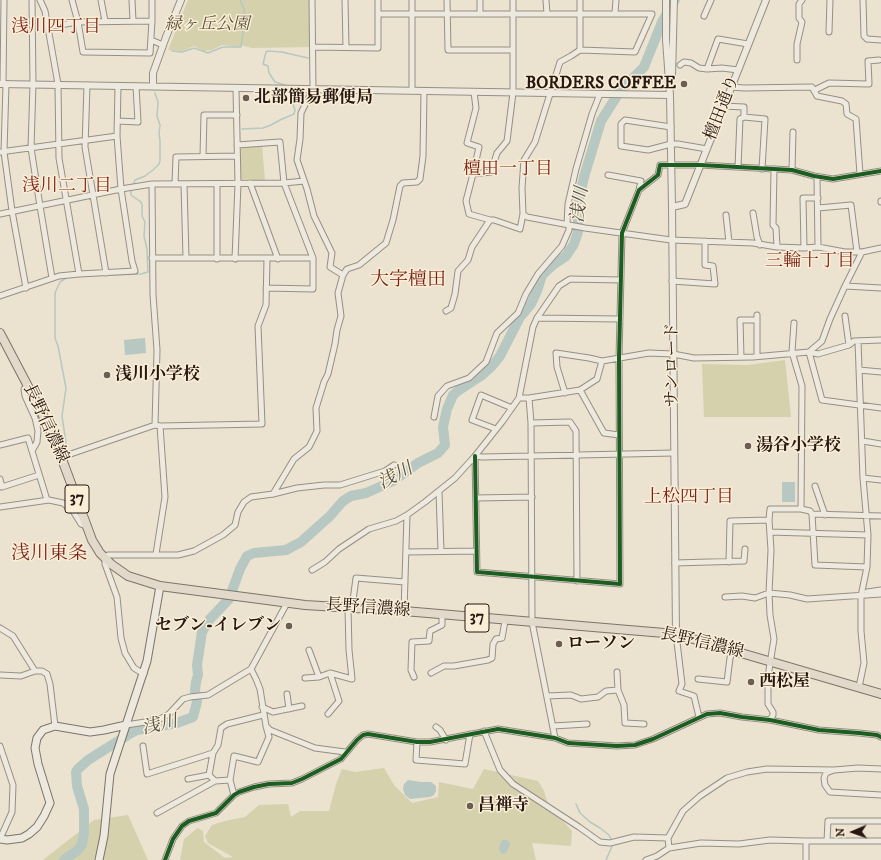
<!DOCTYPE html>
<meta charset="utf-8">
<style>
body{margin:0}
#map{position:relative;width:881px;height:860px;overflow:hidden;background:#ebe2cf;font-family:"IM FELL DW Pica",serif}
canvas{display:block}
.north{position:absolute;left:833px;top:812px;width:40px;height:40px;-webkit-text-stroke:3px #faeed7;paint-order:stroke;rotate:268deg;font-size:11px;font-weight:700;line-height:16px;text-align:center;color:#261711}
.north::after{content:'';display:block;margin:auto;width:14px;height:18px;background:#261711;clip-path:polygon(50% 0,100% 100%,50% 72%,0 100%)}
</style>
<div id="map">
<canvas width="881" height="860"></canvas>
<div class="north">N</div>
</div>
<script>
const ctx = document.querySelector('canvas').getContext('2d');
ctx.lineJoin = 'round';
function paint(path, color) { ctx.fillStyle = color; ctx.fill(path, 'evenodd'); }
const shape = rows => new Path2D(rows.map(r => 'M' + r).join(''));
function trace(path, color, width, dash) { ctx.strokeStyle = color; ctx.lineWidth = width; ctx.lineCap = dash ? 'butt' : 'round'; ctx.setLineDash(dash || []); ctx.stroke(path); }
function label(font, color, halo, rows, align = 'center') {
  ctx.font = font + ' "IM FELL DW Pica","Noto Serif JP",serif'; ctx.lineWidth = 3; ctx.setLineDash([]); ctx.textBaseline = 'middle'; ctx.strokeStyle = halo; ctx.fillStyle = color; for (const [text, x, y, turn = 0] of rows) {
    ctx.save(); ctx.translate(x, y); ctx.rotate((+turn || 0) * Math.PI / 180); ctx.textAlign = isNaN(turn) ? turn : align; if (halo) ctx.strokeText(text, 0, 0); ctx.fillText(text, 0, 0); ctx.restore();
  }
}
const green = shape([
 [188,0,309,0,310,47,252,48,241,45,240,47,222,45,212,50,204,51,194,46,182,51,168,50],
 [262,145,265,181,239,182,238,146],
 [785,360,791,417,704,417,702,364,748,365],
 [384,768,394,785,412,803,438,797,439,782,473,789,484,769,538,781,544,791,548,804,572,831,571,846,532,843,536,860,180,860,184,839,198,828,203,831,204,842,225,858,233,857,208,843,205,836,212,825,225,821,245,817,259,805,288,804,291,817,300,811,329,811,336,784,342,769,355,772],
 [128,815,148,860,43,860,94,820]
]);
const water = shape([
 [145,338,146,353,125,355,124,340],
 [782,482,795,482,795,502,782,502],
 [408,780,421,782,431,782,436,786,436,791,434,795,430,797,410,799,405,795,403,789,404,784],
 [503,840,507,840,510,843,510,845,506,853,502,854,500,852,499,848,501,842]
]);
const stream = shape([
 [172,51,182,52,194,48,208,53,223,47,241,47,245,17,244,9,240,0],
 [286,86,285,85,275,82,269,73,268,66,263,64,266,52,268,51,282,52,308,58],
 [242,129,263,128,271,125,280,120,294,114,295,110,289,93],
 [133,185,135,180,145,176,153,170,159,164,160,161,160,141,159,133,160,125,157,116,158,102,155,93],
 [78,276,141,274,148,272,147,249,144,236,145,222,142,216,142,205,141,202,131,195,131,191],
 [66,443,62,416,66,388,58,346,55,338,55,293,60,282,68,277],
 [576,804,580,813,590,822,600,828,609,835,612,841],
 [606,860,613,844]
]);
const river = shape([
 [64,860,78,850,82,844,84,833,84,809,77,786,76,772,78,769,88,760,131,733,137,730,177,723,193,717,197,702,195,690,196,682,198,675,197,665,202,632,210,619,229,599,240,569,247,556,254,553,286,550,301,542,330,516,343,501,351,496,366,493,393,481,418,463,438,453,445,445,443,427,447,409,453,395,459,390,482,375,492,366,500,356,520,317,531,304,537,291,542,275,554,264,566,256,574,244,578,232,578,204,584,177,601,121,620,91,644,67,662,22,675,0]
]);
const minor = shape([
 [32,0,33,84,31,148,40,206,52,278],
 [40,0,45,11,58,84,59,158,79,274],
 [72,0,78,22,83,52,150,53,152,21,152,0],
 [101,0,105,21],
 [132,0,133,21],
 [312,0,313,89,301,113,300,139,297,160,307,189,314,216,332,253,330,267,343,275],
 [345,0,346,47],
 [412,0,412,91],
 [447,0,448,50,512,50],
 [546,0,547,14],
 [863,0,864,36,867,39,881,40],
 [615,13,616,0],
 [378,14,652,14,635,52,580,50,571,56,560,62,535,142,524,160,522,188,523,214,520,229,494,220,490,220,472,247,468,260,458,271,455,294,451,308,446,311],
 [480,14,480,0],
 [704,16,711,0],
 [48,27,78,22,152,21],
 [829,32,830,0],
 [151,40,163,45],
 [313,47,378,48,378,0],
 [580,50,580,0],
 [797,60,797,44,802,22,799,18,799,4,802,0],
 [680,65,684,62,691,63,699,68,707,69,718,39,748,44],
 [707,69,722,68,738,70],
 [3,84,4,0],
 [6,84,4,152,12,211,26,288],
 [87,85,85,147,106,273],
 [732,87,744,88,812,87,817,96,842,101,846,104,847,114,856,119,860,174],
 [815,90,829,83,869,84,868,61,879,60],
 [723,106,744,107,744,117],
 [118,121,138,122,136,86],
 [671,127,625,120,621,124,621,146,648,150,671,144,678,144,707,149],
 [237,145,280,142,284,183,304,181],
 [0,152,117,136],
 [203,156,204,115,237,115],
 [738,167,740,119,744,117,765,119,762,169],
 [774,169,773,225,776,228,777,247],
 [792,170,793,132],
 [473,174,479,147,467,143,476,108,474,92],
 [608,175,641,181,639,190],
 [817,177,818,247],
 [250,183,278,259],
 [152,184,153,295,157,350,155,425],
 [175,184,176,157,237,156],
 [184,184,186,258],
 [881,201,881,202],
 [818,208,851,205,857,252],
 [753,213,757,237,760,245],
 [0,214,121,189,152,184,284,183,313,258,152,258],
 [523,214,527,217,585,228,671,240,753,243,777,247,804,248,818,247,845,252,862,252,881,248],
 [726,215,729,242],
 [490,220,469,214,466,201,473,174,491,172,497,153,507,141,513,93,513,0],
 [567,224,568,204,576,169,592,114,600,94],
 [804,248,803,198,818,198],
 [217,259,217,184],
 [235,259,238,184,236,89],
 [672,281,715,284,713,266,705,265,705,241],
 [845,286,881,288],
 [266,288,313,289,313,258],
 [0,296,59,276,79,274,135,271,132,261,121,189,117,136,118,86],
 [845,316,849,345],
 [537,318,620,319],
 [794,323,792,352,802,386,801,509],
 [858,341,863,478,868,535,867,567,861,596,861,631,864,663,859,687],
 [809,352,822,341,830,319,845,286,862,252],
 [809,352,822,400,881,408],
 [757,356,757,315],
 [741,357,740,320,757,320],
 [859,370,881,372],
 [28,386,24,389,25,396,35,418,38,431,37,442,32,451],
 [580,390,604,433,619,435],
 [565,393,557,367,556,353,589,358,602,361],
 [519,398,529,398,580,390,597,379,602,361,649,353,673,354,694,358,753,357,809,352,818,354,849,345,854,341,881,340],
 [529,398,531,423,532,622,555,738],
 [434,417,438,396,447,386,469,378,486,362,497,333,518,313,526,294,538,274,562,246,569,230,569,225],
 [531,423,570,422,576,431,577,581],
 [160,426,262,424,258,326,266,305,267,259],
 [496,429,472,420,481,395,512,408],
 [863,441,881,444],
 [0,445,28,438,47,500],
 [475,456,477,572,620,584,619,358,622,233,639,190,658,175,660,165,700,165,792,170,814,176,833,179,881,171],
 [475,456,482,457,674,453],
 [62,457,155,425,160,426,165,497,156,554],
 [863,478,881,480],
 [0,479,2,487,39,475],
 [815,486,825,515],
 [439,492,441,551],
 [273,494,294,459,309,447,317,431,316,408,324,382,328,374,335,344,337,330,341,316,338,293,343,275,347,269,359,265,386,243,393,220,400,186,403,183,417,182,420,179,423,156,424,91],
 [476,498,532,497],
 [0,507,49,500,63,503,73,511,81,524,86,526],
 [812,514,815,565,867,567],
 [770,532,868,535],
 [406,552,476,551],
 [729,562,730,521,769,520],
 [675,563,744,561,745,549],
 [312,570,325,562,339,549,369,529,396,521,407,515,425,502,455,478,475,456,502,422,519,398,533,327,537,318,559,286,570,279,621,280],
 [867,592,881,590],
 [725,597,742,596,755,598,769,593,790,595,807,599,881,594],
 [352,608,356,578,405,582],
 [404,611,407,515],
 [0,628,13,636,35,671],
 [676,634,682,684,679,691,694,696,699,717],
 [309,650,319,677],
 [251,669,256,679,260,689,266,726,270,730,315,748,345,752],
 [617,672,618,690,624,705,625,723,644,724],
 [431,673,444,666,454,666,488,660,492,658,493,644,496,639,502,638,505,621],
 [144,674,134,668,125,653,121,638,117,597,105,564,105,558,108,555,178,555,194,551,223,535,235,525,238,512,244,502,251,497,273,494,297,488,324,485,340,485,385,471,394,465],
 [0,675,21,676,35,671,42,671,47,674,50,684,55,726],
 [414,677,411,670,412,642,429,641,430,631,442,625,442,615],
 [305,678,319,677,330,673,352,679,349,650,348,608],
 [698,679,727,682,730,658,733,651],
 [287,694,289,709],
 [547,696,571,695,581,699,598,697,606,691,618,690],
 [262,707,273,712,302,706],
 [328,714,339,701,330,673],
 [770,720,773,715,773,712,768,704,768,687,769,670,774,639,770,615,769,593,771,550,769,520,770,509,801,509,810,511,812,514,881,516],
 [126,725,158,720,169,714,183,699,190,697,208,695,251,669,287,603],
 [553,726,587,724],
 [436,727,440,730,446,740],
 [484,731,500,770,513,784,579,827,600,842,610,843,634,837,668,838],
 [417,742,416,760,465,764,470,734],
 [0,746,13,785,12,812,0,839],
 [143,746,147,774,213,753],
 [881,769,858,768,834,770,826,773,824,778,825,785,830,792,881,795],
 [188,779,209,775],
 [230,780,234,756,258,762,269,737,266,726],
 [215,781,209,775,213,753,218,745,221,728,227,724,263,715],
 [157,813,215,781,230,780,234,795],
 [806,841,881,841],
 [827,841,828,821,881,821],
 [669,848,668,838,683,811,700,796,727,778,747,772,767,769,834,770],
 [165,860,173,839,182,826,189,821,216,813,234,795,239,792,254,787,269,784,292,783,302,779,341,759,357,740,363,735,368,734,417,742,430,742,498,729,555,738,568,743,617,746,635,745,653,739,707,714,720,713,742,717,770,720,819,730,859,733,877,735,881,737],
 [646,860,657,856,669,848,701,843,739,844,770,840,806,841,806,860]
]);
const tertiary = shape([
 [666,0,666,40,670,95,672,207,676,634],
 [672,76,674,0],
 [0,84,670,95],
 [153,86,153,73,166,37,181,0],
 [672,207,685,204,766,0]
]);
const secondary = shape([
 [0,839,7,840,22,838,29,834,37,827,44,816,50,803,38,764,35,748,37,738,43,730,55,726,90,732,104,730,126,725],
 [99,860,104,836,110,774,147,661,160,586]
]);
const primary = shape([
 [0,333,41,411,56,443,92,540,100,553,111,564,128,576,160,586,305,605,404,611,676,634,881,694]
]);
const cycleway = shape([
 [475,456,477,572,620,584,619,358,622,233,639,190,658,175,660,165,700,165,792,170,814,176,833,179,881,171],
 [165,860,173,839,182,826,189,821,216,813,234,795,239,792,254,787,269,784,292,783,302,779,341,759,357,740,363,735,368,734,417,742,430,742,498,729,555,738,568,743,617,746,635,745,653,739,707,714,720,713,742,717,770,720,819,730,859,733,877,735,881,737]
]);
const markers = [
 [684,84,4,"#6b5e54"],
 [246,98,4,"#6b5e54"],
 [107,375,4,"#6b5e54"],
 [748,446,4,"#6b5e54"],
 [289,626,4,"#6b5e54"],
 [559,644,4,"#6b5e54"],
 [751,682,4,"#6b5e54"],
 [470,806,4,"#6b5e54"]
];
const shields = [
 [77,499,24],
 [477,618,24]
];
const shieldNames = [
 ["37",77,499],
 ["37",477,618]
];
const parkNames = [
 ["緑ヶ丘公園",207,25]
];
const poiNames = [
 ["BORDERS COFFEE",676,84,"right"],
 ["北部簡易郵便局",254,98],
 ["浅川小学校",115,375],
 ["湯谷小学校",756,446],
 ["セブン-イレブン",281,626,"right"],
 ["ローソン",567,644],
 ["西松屋",759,682],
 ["昌禅寺",478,806]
];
const streetNames = [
 ["檀田通り",723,108,-69],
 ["サンロード",673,365,-90],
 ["長野信濃線",45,424,65],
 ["長野信濃線",368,609,4],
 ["長野信濃線",702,644,13]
];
const neighbourhoodNames = [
 ["浅川四丁目",56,28],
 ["檀田一丁目",508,170],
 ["浅川二丁目",67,187],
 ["三輪十丁目",810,262],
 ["上松四丁目",689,498]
];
const waterNames = [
 ["浅川",581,205,-82],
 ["浅川",396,477,-28],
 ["浅川",160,726,-13]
];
const quarterNames = [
 ["大字檀田",408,281],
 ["浅川東条",49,555]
];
paint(green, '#d4d1ac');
paint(water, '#b6c8c1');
trace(stream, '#b6c8c1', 1.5);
trace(river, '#b6c8c1', 10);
trace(minor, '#968f84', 7);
trace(tertiary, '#968f84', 8);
trace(secondary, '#7b746a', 9);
trace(primary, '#7b746a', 10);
trace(minor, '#eee9df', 5);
trace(tertiary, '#eee9df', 6);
trace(secondary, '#eee9df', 7);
trace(primary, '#e2d9ca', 8);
trace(cycleway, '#1b5e20', 4);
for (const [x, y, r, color] of markers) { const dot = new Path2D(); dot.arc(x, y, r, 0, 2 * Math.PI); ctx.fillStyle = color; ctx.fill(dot); trace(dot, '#faeed7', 1.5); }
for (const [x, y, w] of shields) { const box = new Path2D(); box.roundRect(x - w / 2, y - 14, w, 28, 3); ctx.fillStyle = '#faeed7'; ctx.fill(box); trace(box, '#261711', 1); }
label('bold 16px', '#261711', null, shieldNames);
label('italic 17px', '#5d533d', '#faeed7', parkNames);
label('bold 17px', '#261711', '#faeed7', poiNames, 'left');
label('17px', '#261711', '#faeed7', streetNames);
label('18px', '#7a1f14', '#faeed7', neighbourhoodNames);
label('italic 18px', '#51514c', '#faeed7', waterNames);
label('19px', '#7a1f14', '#faeed7', quarterNames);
</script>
